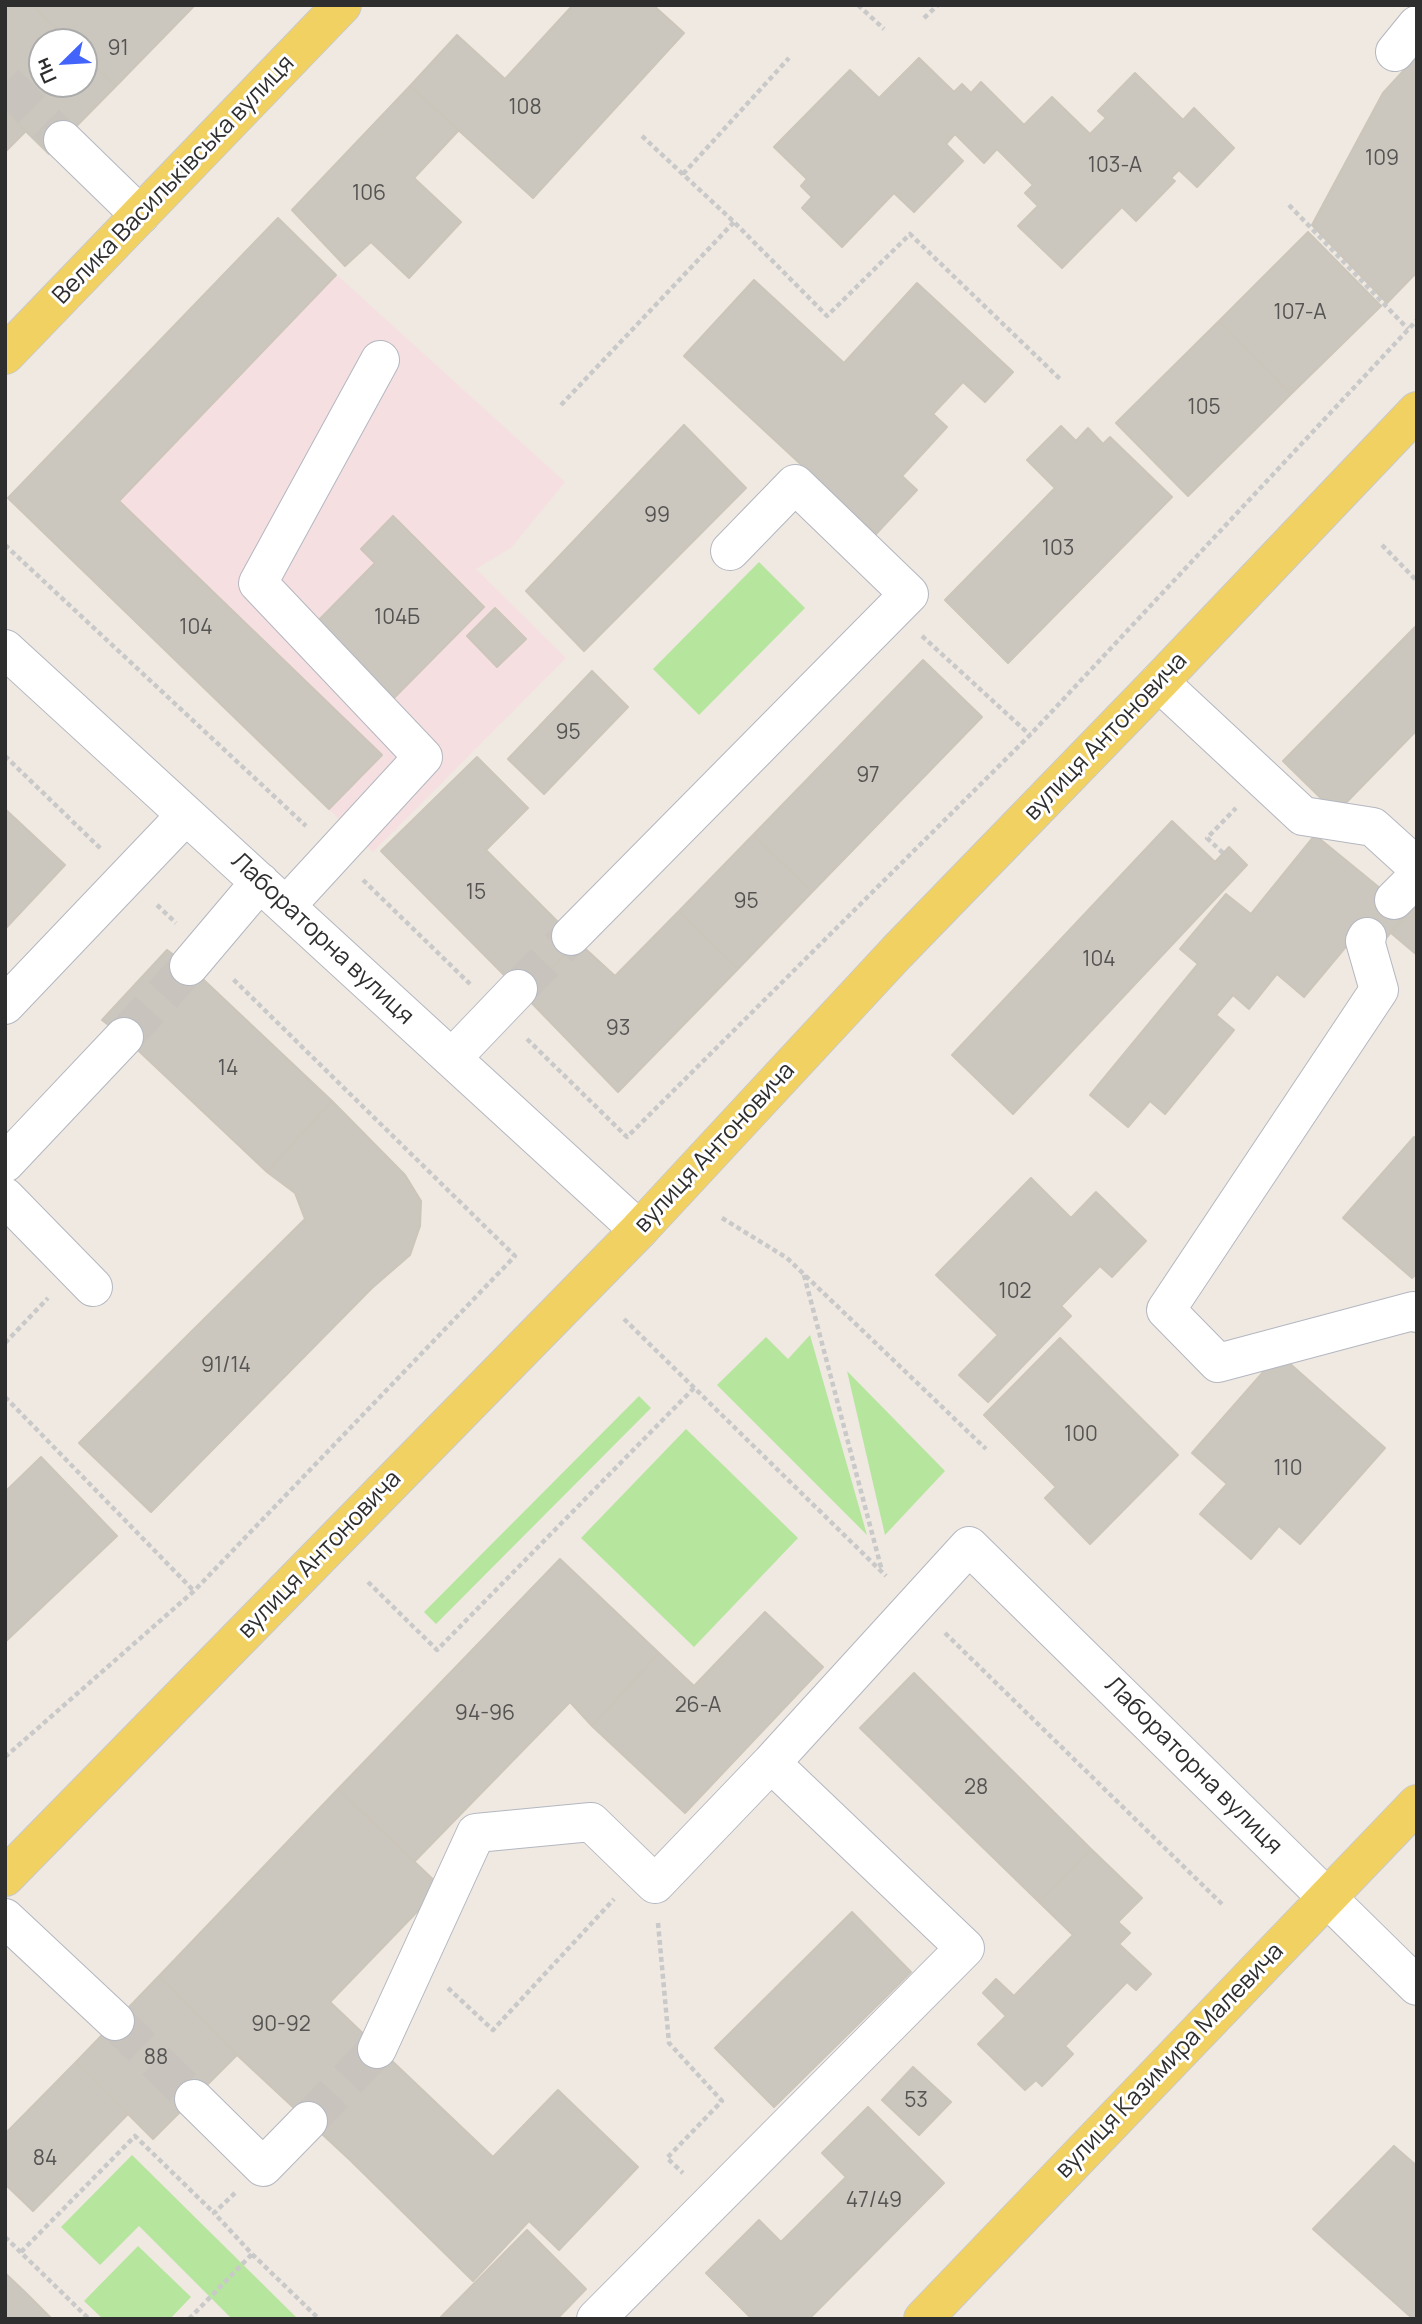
<!DOCTYPE html>
<meta charset="utf-8">
<style>
body{margin:0}
#map{position:relative;width:1422px;height:2324px;overflow:hidden;background:#efe9e1;font-family:Manrope,sans-serif}
canvas{display:block}
.frame{position:absolute;inset:0;border:7px solid #2e2e2e;pointer-events:none}
.north{position:absolute;left:28px;top:28px;width:70px;height:70px;box-sizing:border-box;background:#fff;border:2px solid #ababab;border-radius:50%;rotate:246deg;font-size:19px;font-weight:700;line-height:28px;text-align:center;color:#2e2e2e}
.north::after{content:'';display:block;margin:auto;width:24px;height:32px;background:#4264fb;clip-path:polygon(50% 0,100% 100%,50% 72%,0 100%)}
</style>
<div id="map">
<canvas width="1422" height="2324"></canvas>
<div class="frame"></div>
<div class="north">Пн</div>
</div>
<script>
const ctx = document.querySelector('canvas').getContext('2d');
ctx.lineJoin = 'round';
function paint(path, color) { ctx.fillStyle = color; ctx.fill(path, 'evenodd'); }
const shape = rows => new Path2D(rows.map(r => 'M' + r).join(''));
function trace(path, color, width, dash) { ctx.strokeStyle = color; ctx.lineWidth = width; ctx.lineCap = dash ? 'butt' : 'round'; ctx.setLineDash(dash || []); ctx.stroke(path); }
function label(font, color, halo, rows, align = 'center') {
  ctx.font = font + ' Manrope,sans-serif'; ctx.lineWidth = 6; ctx.setLineDash([]); ctx.textBaseline = 'middle'; ctx.strokeStyle = halo; ctx.fillStyle = color; for (const [text, x, y, turn = 0] of rows) {
    ctx.save(); ctx.translate(x, y); ctx.rotate((+turn || 0) * Math.PI / 180); ctx.textAlign = isNaN(turn) ? turn : align; if (halo) ctx.strokeText(text, 0, 0); ctx.fillText(text, 0, 0); ctx.restore();
  }
}
const medical = shape([
 [278,218,337,275,565,482,511,548,476,569,566,658,373,852,8,498]
]);
const green = shape([
 [759,562,805,608,699,715,653,669],
 [810,1335,867,1535,717,1385,766,1337,788,1359],
 [847,1371,945,1471,885,1535],
 [639,1396,651,1408,436,1624,424,1612],
 [686,1429,798,1538,694,1647,581,1538],
 [132,2155,298,2319,232,2319,139,2226,100,2265,61,2227],
 [138,2246,191,2297,170,2319,103,2319,84,2301]
]);
const building = shape([
 [11,5,32,5,70,42,42,42,42,84,84,84,84,56,116,86,49,154,5,111,5,11,11,5],
 [32,5,195,5,116,86,84,56,84,42,70,42,32,5],
 [573,5,653,5,684,33,533,198,410,86,457,35,505,79,573,5],
 [1417,56,1417,272,1387,303,1312,225,1383,93,1417,56],
 [919,58,954,92,962,84,971,93,981,82,1024,125,1052,97,1090,134,1106,118,1098,111,1135,73,1183,120,1194,108,1234,148,1197,187,1179,170,1171,178,1175,181,1136,221,1122,207,1062,268,1018,226,1038,206,1025,193,1033,185,997,149,984,163,955,134,946,144,963,161,914,212,894,193,842,247,802,208,812,197,801,186,807,179,774,147,850,70,879,98,919,58],
 [410,86,459,130,414,178,461,222,409,278,371,242,345,266,292,210,410,86],
 [5,111,26,131,5,152,5,111],
 [278,218,336,275,119,501,382,755,329,809,8,498,278,218],
 [1308,232,1381,306,1291,394,1219,321,1308,232],
 [754,280,844,363,917,283,1013,372,985,402,963,382,933,414,947,427,902,476,917,490,876,534,684,356,754,280],
 [1219,321,1291,394,1188,496,1116,423,1219,321],
 [684,425,746,488,584,651,526,591,684,425],
 [1061,426,1076,441,1088,428,1103,444,1110,437,1172,497,1008,663,945,600,1055,488,1027,460,1061,426],
 [393,516,484,607,387,705,310,629,375,563,361,549,393,516],
 [495,608,526,639,497,667,467,636,495,608],
 [1417,625,1417,730,1336,813,1283,761,1417,625],
 [923,660,982,717,812,892,753,835,923,660],
 [592,671,628,707,544,794,508,759,592,671],
 [477,757,528,808,486,850,578,942,524,995,381,851,477,757],
 [5,809,65,865,5,929,5,809],
 [1172,821,1215,862,1229,847,1247,865,1013,1114,952,1055,1172,821],
 [753,835,812,892,738,969,679,911,753,835],
 [1315,835,1408,911,1379,947,1359,931,1304,997,1277,974,1249,1009,1233,995,1216,1015,1234,1030,1165,1114,1150,1101,1128,1127,1090,1095,1198,964,1180,949,1226,894,1251,914,1315,835],
 [1417,902,1417,955,1391,933,1417,902],
 [679,911,738,969,618,1092,524,995,578,942,615,976,679,911],
 [167,950,189,966,332,1101,267,1172,124,1037,102,1020,167,950],
 [332,1101,405,1175,421,1201,420,1226,410,1255,372,1288,151,1512,79,1443,305,1219,295,1193,267,1172,332,1101],
 [1414,1137,1417,1139,1417,1273,1412,1278,1343,1218,1414,1137],
 [1031,1178,1071,1218,1096,1192,1146,1241,1112,1277,1100,1266,1061,1306,1071,1316,988,1402,959,1375,998,1335,936,1275,1031,1178],
 [1060,1338,1178,1455,1090,1544,1045,1498,1056,1487,984,1415,1060,1338],
 [1279,1354,1385,1448,1300,1544,1279,1526,1251,1559,1200,1514,1227,1484,1192,1453,1279,1354],
 [41,1457,117,1536,5,1642,5,1492,41,1457],
 [560,1559,659,1653,592,1726,570,1702,414,1862,338,1789,560,1559],
 [765,1612,823,1667,685,1813,592,1726,659,1653,694,1686,765,1612],
 [914,1673,1091,1849,1039,1902,860,1728,914,1673],
 [338,1789,441,1887,330,2002,493,2157,558,2090,638,2167,559,2250,529,2221,473,2281,350,2160,237,2055,159,1976,338,1789],
 [1091,1849,1142,1898,1118,1922,1130,1933,1119,1944,1151,1974,1136,1990,1127,1982,1065,2046,1073,2054,1042,2086,1036,2080,1025,2090,978,2044,1006,2016,983,1993,996,1979,1014,1996,1073,1935,1039,1902,1091,1849],
 [852,1912,911,1972,774,2107,715,2048,852,1912],
 [159,1976,237,2055,153,2139,76,2062,159,1976],
 [76,2062,128,2114,33,2211,5,2184,5,2134,76,2062],
 [913,2067,951,2102,919,2135,882,2100,913,2067],
 [868,2107,944,2183,809,2319,752,2319,706,2273,759,2220,781,2242,846,2177,822,2153,868,2107],
 [1394,2146,1417,2166,1417,2319,1413,2319,1313,2229,1394,2146],
 [527,2230,586,2289,557,2319,439,2319,527,2230],
 [5,2273,27,2294,52,2319,5,2319,5,2273]
]);
const minorTunnel = shape([
 [5,83,63,140],
 [518,989,571,936],
 [124,1037,189,966],
 [115,2021,194,2099],
 [308,2121,377,2049]
]);
const path = shape([
 [858,5,884,29],
 [924,18,938,5],
 [642,136,734,222,827,316,910,234,1061,380],
 [683,174,789,58],
 [1289,205,1408,329],
 [561,405,734,222],
 [5,545,306,826],
 [1382,545,1417,581],
 [922,636,1030,735],
 [5,756,101,849],
 [1223,853,1207,838,1236,808],
 [363,880,470,984],
 [157,905,176,923],
 [527,1039,627,1137,1030,735,1417,320],
 [722,1218,787,1258,986,1449],
 [804,1275,882,1571],
 [624,1319,886,1576],
 [5,1343,48,1298],
 [5,1397,194,1591],
 [368,1582,437,1650,694,1388],
 [945,1633,1224,1906],
 [5,1757,194,1591,515,1256,232,978],
 [658,1923,669,2043,722,2101,667,2158,683,2173],
 [448,1988,493,2030,614,1899],
 [235,2193,214,2213,252,2254,319,2319],
 [5,2237,89,2319],
 [21,2252,135,2136,214,2213],
 [189,2319,252,2254]
]);
const minor = shape([
 [1395,52,1417,25],
 [63,140,140,215],
 [5,649,639,1230],
 [1159,682,1303,816,1373,827,1417,867],
 [1394,900,1417,877],
 [286,906,423,757,258,583,380,360],
 [571,936,909,594,795,484,730,551],
 [1367,937,1365,941,1379,990,1166,1310,1218,1363,1413,1311,1417,1313],
 [189,966,260,882],
 [5,1005,186,815],
 [452,1058,518,989],
 [5,1163,124,1037],
 [5,1197,93,1287],
 [5,1918,115,2021],
 [377,2049,476,1833,591,1822,655,1884,771,1763,969,1546,1417,1986],
 [194,2099,263,2167,308,2121],
 [596,2319,965,1948,771,1763]
]);
const major = shape([
 [5,355,342,5],
 [5,1877,639,1230,897,952,1159,682,1417,411],
 [923,2319,1417,1804]
]);
const numberNames = [
 ["91",118,49],
 ["108",525,108],
 ["109",1382,159],
 ["103-А",1115,166],
 ["106",369,194],
 ["107-А",1300,313],
 ["105",1204,408],
 ["99",657,516],
 ["103",1058,549],
 ["104Б",397,618],
 ["104",196,628],
 ["95",568,733],
 ["97",868,776],
 ["15",476,893],
 ["95",746,902],
 ["104",1099,960],
 ["93",618,1029],
 ["14",228,1069],
 ["102",1015,1292],
 ["91/14",226,1366],
 ["100",1081,1435],
 ["110",1288,1469],
 ["26-А",698,1706],
 ["94-96",485,1714],
 ["28",976,1788],
 ["90-92",281,2025],
 ["88",156,2058],
 ["53",916,2101],
 ["84",45,2159],
 ["47/49",874,2201]
];
const streetNames = [
 ["Велика Васильківська вулиця",174,180,-46],
 ["вулиця Антоновича",1106,737,-46],
 ["Лабораторна вулиця",322,939,43],
 ["вулиця Антоновича",715,1148,-47],
 ["вулиця Антоновича",320,1555,-46],
 ["Лабораторна вулиця",1193,1766,45],
 ["вулиця Казимира Малевича",1170,2061,-46]
];
paint(medical, '#f5dfe0');
paint(green, '#b6e59e');
paint(building, '#cbc7bf');
trace(building, '#cbc5ba', 2);
trace(minorTunnel, '#c8c4bd', 38, [38, 19]);
trace(minor, '#b4b7c1', 40);
trace(major, '#c9c9c9', 40);
trace(path, '#c9c9c9', 4.5, [5, 3.5]);
trace(minor, '#fff', 38);
trace(major, '#f2d163', 38);
label('21px', '#555452', null, numberNames);
label('24px', '#2e2e2e', '#fff', streetNames);
</script>
